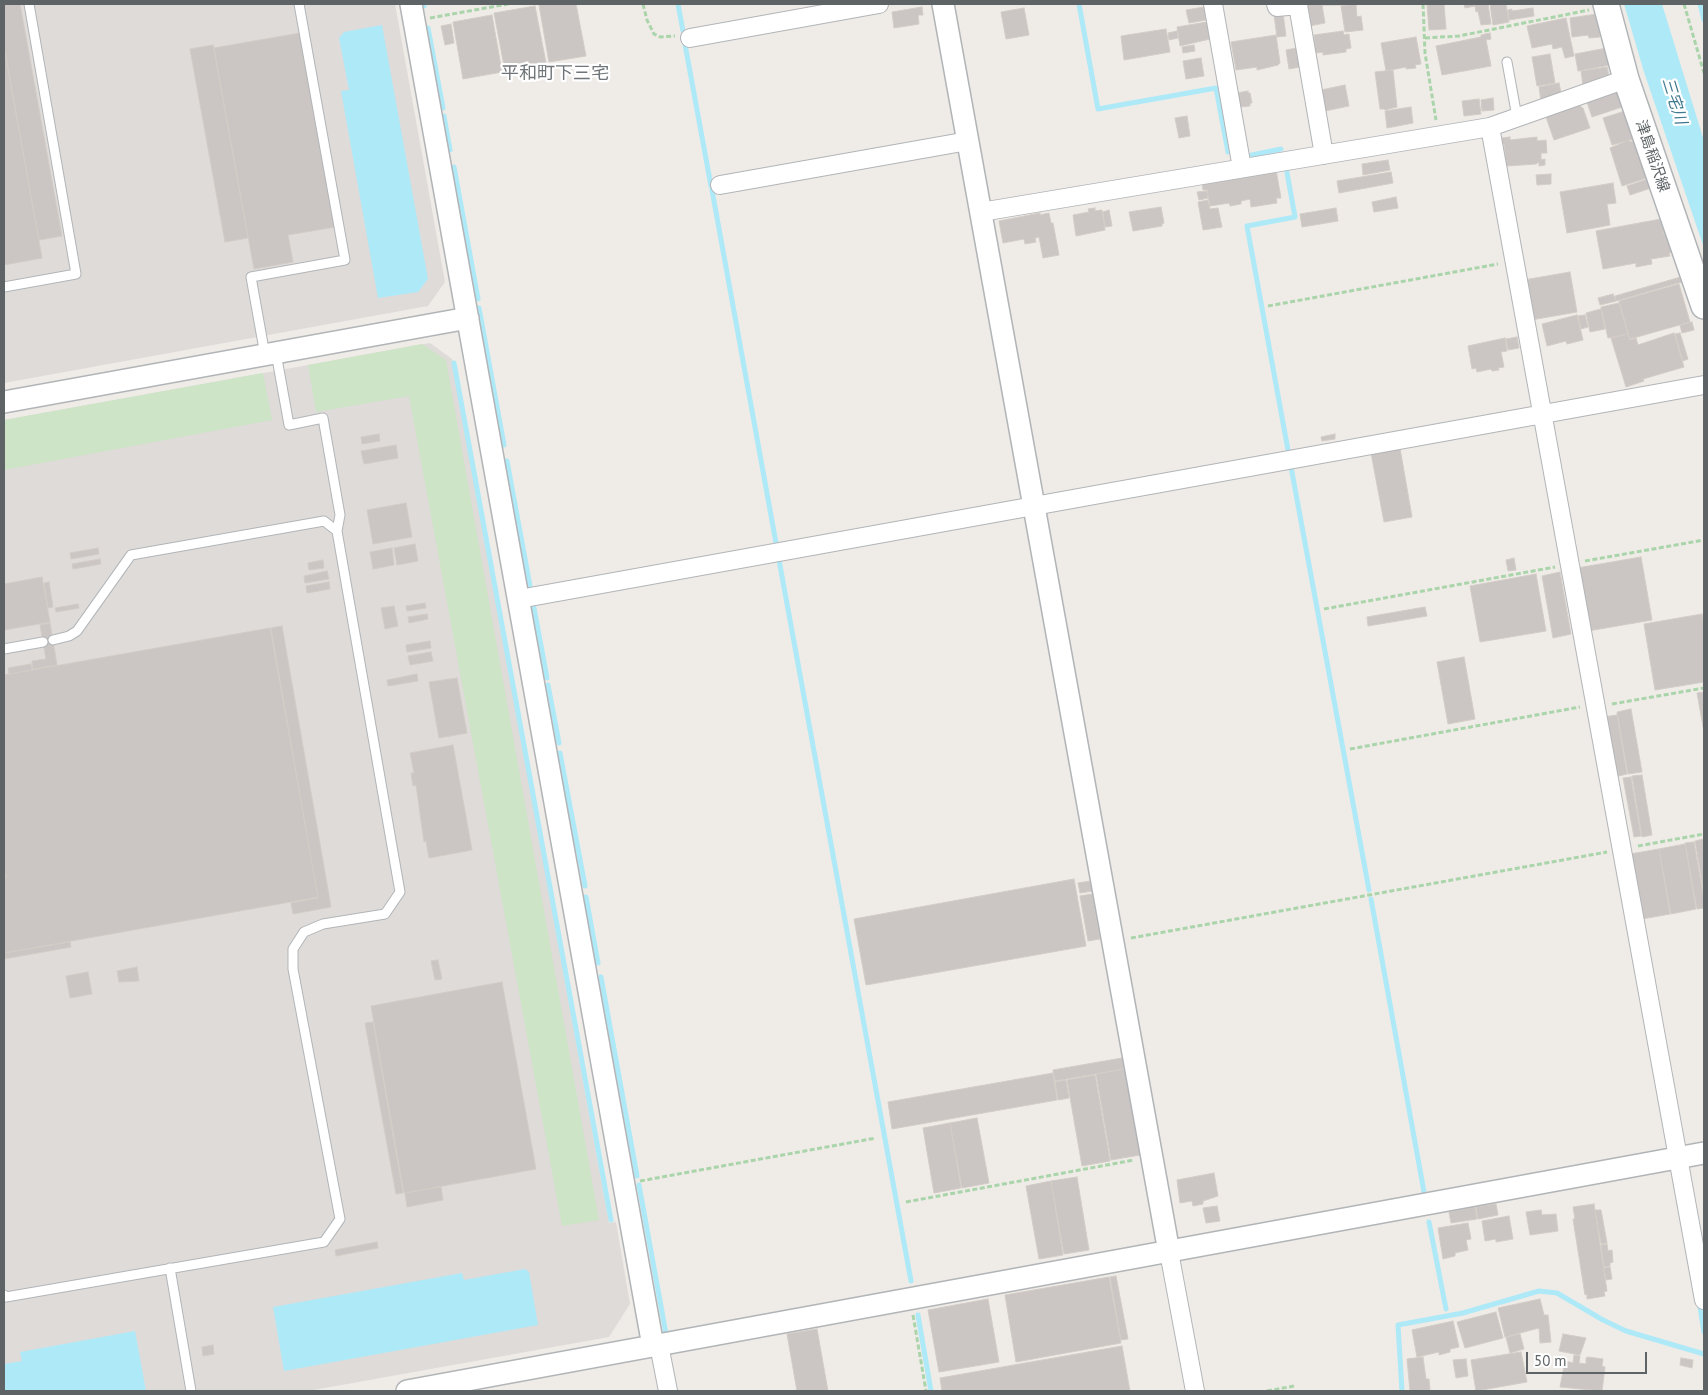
<!DOCTYPE html>
<meta charset="utf-8">
<style>
body{margin:0}
#map{position:relative;width:1708px;height:1395px;overflow:hidden;background:#efebe7;font-family:"PT Sans",sans-serif}
canvas{display:block}
.frame{position:absolute;inset:0;border:5px solid #5e6366;pointer-events:none}
.scale{position:absolute;left:1526px;top:1352px;width:121px;height:22px;box-sizing:border-box;border:2px solid #5e6366;border-top:0;padding-left:6px;font-size:15px;line-height:18px;white-space:nowrap;color:#5e6366;-webkit-text-stroke:4px #fff;paint-order:stroke}
</style>
<div id="map">
<canvas width="1708" height="1395"></canvas>
<div class="frame"></div>
<div class="scale">50 m</div>
</div>
<script>
const ctx = document.querySelector('canvas').getContext('2d');
ctx.lineJoin = 'round';
function paint(path, color) { ctx.fillStyle = color; ctx.fill(path, 'evenodd'); }
const shape = rows => new Path2D(rows.map(r => 'M' + r).join(''));
function trace(path, color, width, dash) { ctx.strokeStyle = color; ctx.lineWidth = width; ctx.lineCap = dash ? 'butt' : 'round'; ctx.setLineDash(dash || []); ctx.stroke(path); }
function label(font, color, halo, rows, align = 'center') {
  ctx.font = font + ' "PT Sans","Noto Sans JP",sans-serif'; ctx.lineWidth = 4.5; ctx.setLineDash([]); ctx.textBaseline = 'middle'; ctx.strokeStyle = halo; ctx.fillStyle = color; for (const [text, x, y, turn = 0] of rows) {
    ctx.save(); ctx.translate(x, y); ctx.rotate((+turn || 0) * Math.PI / 180); ctx.textAlign = isNaN(turn) ? turn : align; if (halo) ctx.strokeText(text, 0, 0); ctx.fillText(text, 0, 0); ctx.restore();
  }
}
const industrial = shape([
 [4,4,395,4,445,282,428,306,4,383],
 [430,343,452,359,609,1223,616,1222,630,1304,609,1337,308,1391,4,1391,4,420]
]);
const green = shape([
 [422,344,446,360,599,1220,562,1226,409,396,316,412,308,365],
 [263,373,272,420,4,470,4,420]
]);
const water = shape([
 [1624,4,1662,4,1704,141,1704,248,1644,72],
 [382,25,428,279,418,292,378,298,341,91,349,90,339,38,344,32],
 [525,1269,529,1272,538,1325,284,1371,273,1307,462,1273,464,1280],
 [135,1331,146,1391,4,1391,4,1364,22,1361,20,1352]
]);
const stream = shape([
 [424,4,424,6],
 [678,4,683,31],
 [1079,4,1098,109,1216,88,1228,152],
 [1700,4,1704,20],
 [428,28,443,108],
 [684,39,711,186],
 [444,116,450,150],
 [1252,155,1281,149],
 [454,167,478,299],
 [1286,167,1295,217,1247,226,1288,450],
 [712,190,776,543],
 [479,308,504,445],
 [454,363,611,1220],
 [507,461,530,586],
 [1291,467,1369,890],
 [779,560,911,1281],
 [534,608,547,678],
 [548,685,559,743],
 [560,753,585,886],
 [586,897,598,963],
 [1371,899,1424,1192],
 [601,977,637,1176],
 [639,1185,666,1334,671,1333],
 [1429,1222,1446,1309],
 [1699,1301,1704,1332],
 [918,1315,931,1391],
 [1402,1391,1398,1325,1463,1313,1539,1291,1557,1293,1603,1320,1626,1331,1704,1354]
]);
const building = shape([
 [4,4,20,4,62,236,39,240,4,45,4,4],
 [545,4,576,4,586,56,549,62,539,5,545,4],
 [1305,4,1343,4,1343,5,1322,5,1325,23,1309,26,1305,4],
 [1356,4,1357,17,1361,16,1363,30,1345,32,1341,6,1356,4],
 [1427,4,1444,4,1446,29,1429,30,1427,4],
 [1464,4,1488,4,1491,24,1481,25,1478,11,1476,12,1475,6,1465,8,1464,4],
 [1490,4,1506,4,1509,22,1493,25,1490,4],
 [535,6,546,63,505,71,494,13,535,6],
 [922,7,923,15,918,15,919,24,894,28,892,12,922,7],
 [1204,7,1206,20,1189,23,1186,10,1204,7],
 [1024,8,1029,35,1006,39,1001,12,1024,8],
 [1533,8,1534,16,1509,20,1508,10,1512,9,1512,11,1533,8],
 [1283,13,1286,36,1277,37,1274,15,1283,13],
 [1597,14,1600,37,1589,38,1588,35,1572,37,1570,18,1597,14],
 [492,15,502,72,463,79,453,22,492,15],
 [1566,18,1574,56,1565,58,1562,47,1553,49,1552,44,1532,48,1527,26,1566,18],
 [1207,22,1210,39,1180,46,1177,27,1207,22],
 [451,24,454,43,445,45,441,26,451,24],
 [1166,29,1170,52,1124,60,1121,36,1166,29],
 [1177,31,1178,38,1169,40,1168,33,1177,31],
 [1343,31,1344,35,1349,34,1351,48,1346,49,1346,52,1323,55,1323,52,1316,53,1314,35,1343,31],
 [300,33,335,227,288,235,293,262,254,269,214,48,300,33],
 [1490,33,1491,39,1486,40,1491,66,1442,75,1436,46,1481,37,1481,35,1490,33],
 [1276,35,1280,63,1278,65,1257,70,1257,67,1236,70,1231,42,1276,35],
 [1416,37,1421,64,1415,65,1416,68,1406,69,1406,67,1386,71,1381,43,1416,37],
 [213,45,248,238,225,242,190,49,213,45],
 [1194,45,1195,51,1183,53,1182,47,1194,45],
 [4,48,42,258,4,265,4,48],
 [1297,48,1300,67,1289,69,1286,50,1297,48],
 [1607,48,1610,65,1578,71,1575,54,1607,48],
 [1550,54,1555,83,1537,86,1532,57,1550,54],
 [1201,58,1204,76,1186,79,1183,61,1201,58],
 [1607,67,1610,81,1583,86,1581,71,1607,67],
 [1393,70,1397,107,1385,110,1384,109,1380,109,1375,72,1393,70],
 [1559,83,1562,97,1541,101,1539,87,1559,83],
 [1345,85,1349,106,1325,111,1321,90,1345,85],
 [1616,89,1622,107,1592,117,1586,99,1616,89],
 [1248,91,1248,93,1250,93,1252,103,1250,103,1250,106,1240,107,1237,93,1248,91],
 [1493,98,1494,110,1482,111,1481,100,1493,98],
 [1479,99,1481,114,1464,116,1462,101,1479,99],
 [1580,105,1582,108,1583,108,1590,128,1554,140,1546,117,1580,105],
 [1411,107,1413,123,1387,128,1385,111,1411,107],
 [1625,111,1634,139,1612,145,1603,118,1625,111],
 [1187,116,1190,136,1179,138,1175,118,1187,116],
 [1510,137,1510,140,1537,137,1537,141,1546,140,1547,153,1541,153,1541,160,1545,159,1545,165,1539,166,1539,162,1536,164,1507,166,1504,144,1502,144,1501,138,1510,137],
 [1629,140,1630,142,1635,140,1647,178,1622,186,1610,148,1629,140],
 [1388,160,1390,170,1363,175,1362,164,1388,160],
 [1276,170,1281,198,1276,198,1277,203,1251,207,1250,199,1241,201,1241,204,1230,206,1229,203,1210,206,1207,190,1203,190,1202,182,1276,170],
 [1391,172,1393,183,1339,193,1337,181,1391,172],
 [1551,174,1551,184,1537,185,1536,175,1551,174],
 [1648,179,1651,188,1630,195,1627,186,1648,179],
 [1613,183,1616,203,1607,204,1610,225,1567,233,1560,192,1613,183],
 [1207,191,1208,198,1199,200,1197,192,1207,191],
 [1396,197,1398,208,1374,212,1372,202,1396,197],
 [1208,200,1210,209,1218,208,1222,227,1203,230,1198,202,1208,200],
 [1161,207,1164,223,1162,224,1162,226,1133,231,1129,212,1161,207],
 [1095,208,1095,211,1102,210,1105,230,1076,236,1073,215,1089,212,1088,209,1095,208],
 [1336,208,1338,221,1302,227,1300,214,1336,208],
 [1109,210,1112,226,1105,227,1103,212,1109,210],
 [1040,213,1040,215,1049,213,1051,223,1053,223,1059,255,1043,258,1039,237,1035,238,1036,242,1025,244,1024,239,1003,243,999,221,1040,213],
 [1661,219,1664,234,1668,233,1675,251,1669,253,1670,256,1651,259,1652,264,1636,267,1636,263,1603,269,1596,231,1661,219],
 [1570,272,1577,312,1531,320,1524,280,1570,272],
 [1684,276,1685,281,1616,301,1615,296,1684,276],
 [1679,284,1690,322,1630,339,1619,301,1679,284],
 [1613,294,1616,301,1600,305,1598,298,1613,294],
 [1619,303,1628,334,1608,338,1601,307,1619,303],
 [1601,309,1605,329,1590,332,1586,313,1601,309],
 [1577,315,1583,340,1567,344,1566,341,1547,346,1542,324,1577,315],
 [1585,315,1588,327,1581,329,1578,316,1585,315],
 [1692,322,1694,330,1682,333,1680,325,1692,322],
 [1674,333,1684,367,1643,379,1644,381,1626,387,1611,338,1628,334,1630,340,1636,338,1638,345,1674,333],
 [1680,333,1688,359,1683,361,1675,334,1680,333],
 [1517,337,1519,348,1508,350,1506,339,1517,337],
 [1505,338,1507,351,1501,352,1504,367,1498,368,1499,370,1492,371,1491,369,1477,372,1476,368,1472,369,1468,346,1505,338],
 [379,434,380,441,362,444,361,437,379,434],
 [1335,434,1335,439,1322,441,1321,437,1335,434],
 [396,445,398,458,364,464,361,451,396,445],
 [1400,448,1412,517,1384,522,1371,453,1400,448],
 [406,503,412,537,373,544,367,510,406,503],
 [415,544,418,561,397,565,394,548,415,544],
 [98,548,99,554,71,559,70,553,98,548],
 [392,548,394,565,373,569,370,552,392,548],
 [1641,557,1652,620,1588,631,1577,568,1641,557],
 [1514,558,1516,570,1508,571,1506,560,1514,558],
 [100,559,101,564,73,569,72,564,100,559],
 [323,560,324,568,309,570,308,563,323,560],
 [327,571,329,579,305,583,304,576,327,571],
 [1560,572,1571,634,1553,638,1542,576,1560,572],
 [1536,574,1546,631,1480,642,1470,586,1536,574],
 [42,577,50,622,4,630,4,584,42,577],
 [49,582,53,607,48,608,44,583,49,582],
 [329,582,330,589,307,593,306,586,329,582],
 [425,603,426,608,407,611,406,606,425,603],
 [78,604,79,608,56,612,55,608,78,604],
 [394,606,398,626,385,629,381,608,394,606],
 [1425,607,1427,616,1368,626,1367,617,1425,607],
 [427,614,428,619,409,623,408,617,427,614],
 [1702,614,1704,627,1704,682,1655,690,1644,624,1702,614],
 [50,623,57,665,33,669,32,661,46,659,40,625,50,623],
 [282,626,331,907,293,914,291,903,318,898,271,628,282,626],
 [270,628,318,897,4,953,4,878,6,878,4,867,4,675,270,628],
 [430,641,431,648,407,652,406,645,430,641],
 [431,652,433,661,410,665,408,656,431,652],
 [1464,657,1475,719,1448,724,1437,662,1464,657],
 [31,664,32,670,9,674,8,668,31,664],
 [417,674,418,681,388,686,387,680,417,674],
 [457,678,467,733,439,738,429,682,457,678],
 [1704,692,1704,732,1697,693,1704,692],
 [1631,709,1642,772,1628,774,1617,712,1631,709],
 [1617,715,1627,774,1614,777,1603,717,1617,715],
 [453,745,472,850,429,858,426,841,424,842,416,785,413,786,411,773,414,773,410,753,453,745],
 [1642,775,1652,835,1642,837,1632,776,1642,775],
 [1631,777,1641,836,1634,837,1623,778,1631,777],
 [1704,839,1704,893,1695,841,1704,839],
 [1694,842,1704,899,1704,908,1697,909,1685,843,1694,842],
 [1685,844,1696,909,1671,914,1659,849,1685,844],
 [1659,849,1670,914,1642,919,1630,854,1659,849],
 [1074,879,1086,946,866,985,854,919,1074,879],
 [1091,881,1093,891,1080,893,1078,883,1091,881],
 [1092,894,1100,939,1088,941,1080,896,1092,894],
 [70,942,71,947,4,959,4,953,70,942],
 [438,960,442,979,435,980,431,961,438,960],
 [137,967,139,981,119,982,117,971,137,967],
 [88,972,92,994,70,998,66,976,88,972],
 [502,982,536,1169,404,1193,371,1006,502,982],
 [373,1022,403,1193,396,1194,365,1023,373,1022],
 [1122,1058,1124,1069,1055,1081,1053,1070,1122,1058],
 [1125,1069,1140,1155,1111,1160,1096,1074,1125,1069],
 [1053,1073,1057,1100,892,1129,888,1102,1053,1073],
 [1095,1075,1110,1161,1082,1166,1067,1080,1095,1075],
 [1066,1080,1069,1098,1058,1100,1055,1082,1066,1080],
 [977,1118,989,1183,962,1188,950,1123,977,1118],
 [950,1123,961,1188,934,1193,923,1128,950,1123],
 [1214,1173,1218,1196,1203,1201,1203,1204,1193,1206,1192,1201,1180,1203,1177,1180,1214,1173],
 [1077,1177,1089,1250,1064,1254,1051,1181,1077,1177],
 [1051,1181,1063,1255,1039,1259,1026,1186,1051,1181],
 [441,1187,443,1200,407,1207,405,1193,441,1187],
 [1496,1204,1498,1215,1478,1219,1476,1207,1496,1204],
 [1594,1204,1607,1291,1604,1292,1605,1296,1587,1299,1587,1294,1585,1295,1573,1219,1575,1219,1573,1207,1594,1204],
 [1217,1206,1220,1221,1206,1223,1203,1208,1217,1206],
 [1475,1207,1477,1219,1451,1223,1449,1212,1475,1207],
 [1541,1210,1542,1215,1556,1214,1558,1231,1530,1235,1526,1212,1541,1210],
 [1595,1210,1601,1210,1607,1243,1601,1244,1595,1210],
 [1509,1216,1513,1239,1496,1242,1496,1239,1485,1241,1482,1221,1509,1216],
 [1468,1223,1471,1239,1466,1240,1468,1250,1455,1253,1455,1256,1443,1259,1438,1228,1468,1223],
 [377,1242,378,1248,336,1256,335,1250,377,1242],
 [1607,1244,1608,1251,1612,1250,1613,1262,1610,1263,1610,1266,1604,1267,1601,1245,1607,1244],
 [1610,1267,1612,1279,1606,1280,1604,1268,1610,1267],
 [1116,1276,1128,1339,1121,1340,1110,1277,1116,1276],
 [1109,1277,1121,1343,1016,1362,1005,1295,1109,1277],
 [988,1299,999,1362,939,1372,928,1310,988,1299],
 [1540,1299,1544,1315,1548,1315,1551,1342,1540,1343,1539,1328,1505,1337,1498,1308,1540,1299],
 [1496,1312,1503,1338,1465,1348,1457,1322,1496,1312],
 [1453,1321,1459,1347,1450,1349,1450,1352,1439,1355,1439,1352,1417,1357,1412,1330,1453,1321],
 [817,1329,828,1391,797,1391,787,1334,817,1329],
 [1520,1334,1524,1349,1510,1353,1506,1337,1520,1334],
 [1563,1334,1586,1338,1580,1355,1559,1351,1563,1334],
 [213,1345,214,1354,203,1356,202,1347,213,1345],
 [1122,1346,1130,1391,942,1391,940,1378,1122,1346],
 [1521,1352,1527,1382,1476,1391,1471,1360,1521,1352],
 [1574,1355,1580,1356,1579,1363,1586,1364,1586,1358,1588,1357,1603,1359,1602,1366,1605,1367,1602,1391,1560,1387,1565,1361,1573,1363,1574,1355],
 [1423,1357,1426,1379,1429,1379,1430,1390,1410,1391,1407,1359,1423,1357],
 [1681,1358,1693,1360,1692,1368,1680,1365,1681,1358],
 [1466,1359,1468,1376,1456,1378,1453,1360,1466,1359]
]);
const path = shape([
 [643,4,647,20,654,34,660,37,675,36],
 [1423,4,1425,53,1436,120],
 [1684,4,1704,73],
 [430,18,508,4],
 [1425,38,1459,36,1589,10],
 [1268,306,1498,264],
 [1585,561,1704,540],
 [1324,609,1555,567],
 [1612,704,1704,688],
 [1350,749,1580,707],
 [1638,846,1704,834],
 [1131,938,1607,852],
 [640,1181,876,1138],
 [906,1202,1134,1160],
 [913,1315,926,1391],
 [1267,1391,1294,1386]
]);
const service = shape([
 [1507,62,1517,117],
 [4,287,76,274,29,4],
 [276,353,289,425,323,418,340,515,337,531],
 [265,355,251,277,345,260,299,4],
 [4,649,43,642],
 [170,1268,191,1391],
 [4,1295,6,1297,324,1242,340,1219,293,969,293,949,304,932,323,924,385,914,400,892,337,531,324,521,131,555,77,631,69,636,53,640]
]);
const minor = shape([
 [1213,4,1242,168],
 [1276,4,1277,7,1298,5,1324,155],
 [690,38,879,4],
 [1490,127,1704,1300],
 [720,185,968,141],
 [981,212,1490,127,1626,79],
 [519,599,1704,385],
 [1169,1252,1195,1391],
 [659,1345,668,1391]
]);
const tertiary = shape([
 [411,4,653,1346],
 [943,4,1169,1252],
 [4,402,468,318],
 [407,1391,1704,1153]
]);
const secondary = shape([
 [1606,4,1626,79,1704,306]
]);
const streetNames = [
 ["津島稲沢線",1652,156,71]
];
const waterNames = [
 ["三宅川",1674,101,73]
];
const quarterNames = [
 ["平和町下三宅",555,74]
];
paint(industrial, '#dedbd9');
paint(green, '#cde4c6');
paint(water, '#aee9f8');
trace(stream, '#aee9f8', 5);
paint(building, '#cbc6c3');
trace(building, '#d3ccc6', 1);
trace(service, '#b2b5b8', 11);
trace(minor, '#b2b5b8', 20);
trace(tertiary, '#b2b5b8', 24);
trace(secondary, '#b1b5b8', 28);
trace(path, '#aad5ab', 3, [5, 2.5]);
trace(service, '#fff', 9);
trace(minor, '#fff', 18);
trace(tertiary, '#fff', 21);
trace(secondary, '#fff', 25);
label('15px', '#5e6366', '#fff', streetNames);
label('italic 16px', '#417a90', '#fff', waterNames);
label('18px', '#6f7578', '#fff', quarterNames);
</script>
